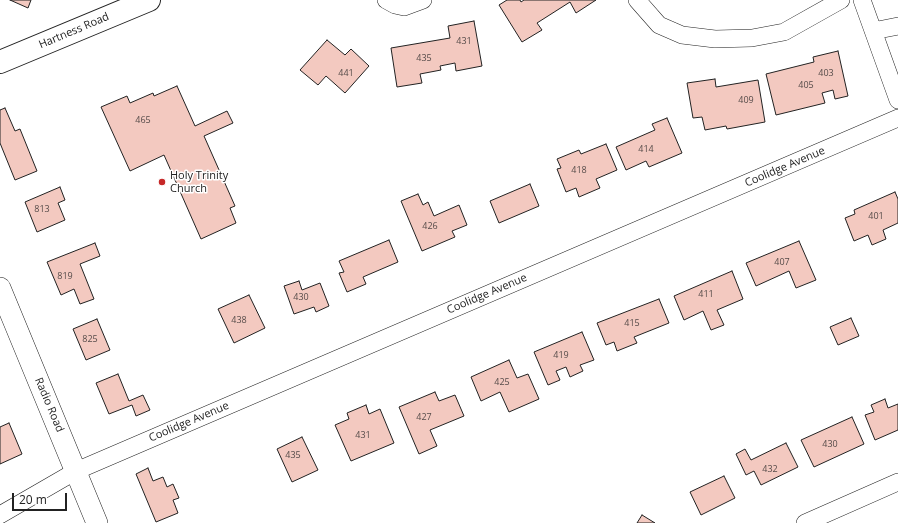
<!DOCTYPE html>
<style>
body{margin:0}
#map{position:relative;width:898px;height:523px;overflow:hidden;background:#fff;font-family:"Open Sans",sans-serif}
canvas{display:block}
.scale{position:absolute;left:12px;top:493px;width:55px;height:18px;box-sizing:border-box;border:2px solid #222;border-top:0;padding-left:5px;font-size:12px;line-height:14px;white-space:nowrap;color:#222;-webkit-text-stroke:3px #fff;paint-order:stroke}
</style>
<div id="map">
<canvas width="898" height="523"></canvas>
<div class="scale">20 m</div>
</div>
<script>
const ctx = document.querySelector('canvas').getContext('2d');
ctx.lineJoin = 'round';
function paint(path, color) { ctx.fillStyle = color; ctx.fill(path, 'evenodd'); }
const shape = rows => new Path2D(rows.map(r => 'M' + r).join(''));
function trace(path, color, width, dash) { ctx.strokeStyle = color; ctx.lineWidth = width; ctx.lineCap = dash ? 'butt' : 'round'; ctx.setLineDash(dash || []); ctx.stroke(path); }
function label(font, color, halo, rows, align = 'center') {
  ctx.font = font + ' "Open Sans",sans-serif'; ctx.lineWidth = 3; ctx.setLineDash([]); ctx.textBaseline = 'middle'; ctx.strokeStyle = halo; ctx.fillStyle = color; for (const [text, x, y, turn = 0] of rows) {
    ctx.save(); ctx.translate(x, y); ctx.rotate((+turn || 0) * Math.PI / 180); ctx.textAlign = isNaN(turn) ? turn : align; if (halo) ctx.strokeText(text, 0, 0); ctx.fillText(text, 0, 0); ctx.restore();
  }
}
const building = shape([
 [10,0,31,0,28,8,10,0],
 [507,0,520,0,521,2,524,0,596,0,576,13,570,2,537,23,542,30,522,42,499,5,507,0],
 [474,21,482,66,456,71,455,63,440,66,441,70,420,74,422,83,397,87,391,48,450,38,448,26,474,21],
 [327,40,345,55,351,49,369,66,345,93,326,76,318,85,300,70,327,40],
 [838,51,848,96,835,99,833,90,822,93,825,103,776,115,766,74,814,62,813,57,838,51],
 [715,79,716,87,758,80,765,122,727,129,726,126,705,130,702,117,693,118,687,83,715,79],
 [177,86,195,126,227,111,233,123,204,136,235,206,230,208,236,223,201,239,164,155,130,171,101,107,127,96,130,103,153,93,154,96,177,86],
 [5,108,15,131,20,129,37,171,15,180,0,143,0,110,5,108],
 [667,118,682,153,649,167,646,161,626,170,616,147,655,130,652,124,667,118],
 [606,144,617,170,596,179,600,188,579,197,576,188,566,192,557,169,561,168,557,159,579,150,581,154,606,144],
 [530,184,539,206,499,223,490,201,530,184],
 [60,187,65,200,58,203,65,220,37,232,25,202,60,187],
 [895,192,898,199,898,223,883,230,886,239,872,245,868,235,854,241,845,218,855,214,854,210,895,192],
 [418,194,423,205,428,202,434,216,459,205,467,225,452,231,455,237,422,251,401,201,418,194],
 [389,240,398,262,363,277,366,284,347,292,339,273,344,272,339,261,389,240],
 [799,241,816,280,796,288,789,271,756,286,746,263,799,241],
 [95,243,100,256,80,264,94,299,80,304,74,289,61,295,47,262,95,243],
 [732,271,743,299,717,310,724,325,711,330,703,311,684,320,674,296,732,271],
 [299,281,302,290,320,283,329,306,316,312,314,307,294,314,284,286,299,281],
 [249,295,265,328,234,343,218,309,249,295],
 [659,299,669,323,634,337,637,343,617,351,614,342,606,345,597,323,659,299],
 [851,318,859,336,838,345,830,327,851,318],
 [97,319,110,350,86,360,73,329,97,319],
 [582,332,594,360,580,365,583,371,570,377,566,367,556,371,560,380,548,385,534,352,582,332],
 [509,360,517,378,528,374,539,399,509,412,500,392,481,401,471,377,509,360],
 [118,374,129,401,143,395,150,410,136,416,132,405,109,414,96,383,118,374],
 [435,392,439,401,455,395,464,416,430,430,437,446,419,454,399,407,435,392],
 [885,399,888,408,898,404,898,430,875,440,865,415,874,412,871,405,885,399],
 [366,405,369,414,380,409,394,443,351,461,335,425,349,419,347,413,366,405],
 [852,417,864,444,814,467,801,440,852,417],
 [9,423,22,454,0,464,0,427,9,423],
 [302,437,318,470,292,482,277,449,302,437],
 [786,443,798,467,761,485,754,471,746,475,736,454,745,449,751,460,786,443],
 [148,468,153,481,163,477,167,487,173,484,179,498,173,500,178,513,156,522,136,474,148,468],
 [724,476,735,498,701,515,690,492,724,476],
 [642,515,655,523,637,523,642,515]
]);
const minor = shape([
 [386,0,395,5,404,7,423,0],
 [637,0,659,25,682,35,715,39,752,38,784,32,841,0],
 [862,0,898,100],
 [873,31,898,26],
 [0,515,76,471,898,118],
 [805,523,898,482]
]);
const tertiary = shape([
 [0,288,97,523]
]);
const secondary = shape([
 [0,62,149,0]
]);
const markers = [
 [162,182,4,"#c62828"]
];
const numberNames = [
 ["431",464,41],
 ["435",424,58],
 ["441",346,73],
 ["403",826,73],
 ["405",806,85],
 ["409",746,100],
 ["465",143,120],
 ["414",646,149],
 ["418",579,170],
 ["813",42,209],
 ["401",876,216],
 ["426",430,226],
 ["407",782,262],
 ["819",65,276],
 ["411",706,294],
 ["430",301,297],
 ["438",239,320],
 ["415",632,323],
 ["825",90,339],
 ["419",561,355],
 ["425",502,382],
 ["427",424,417],
 ["431",363,435],
 ["430",830,444],
 ["435",293,455],
 ["432",770,469]
];
const streetNames = [
 ["Hartness Road",74,31,-23],
 ["Coolidge Avenue",785,167,-23],
 ["Coolidge Avenue",487,294,-23],
 ["Radio Road",49,405,67],
 ["Coolidge Avenue",189,422,-23]
];
const poiNames = [
 ["Holy Trinity",170,176],
 ["Church",170,189]
];
paint(building, '#f3c9c0');
trace(building, '#222', 1);
trace(minor, '#222', 18);
trace(tertiary, '#222', 22);
trace(secondary, '#222', 24);
trace(minor, '#fff', 17);
trace(tertiary, '#fff', 21);
trace(secondary, '#fff', 22);
for (const [x, y, r, color] of markers) { const dot = new Path2D(); dot.arc(x, y, r, 0, 2 * Math.PI); ctx.fillStyle = color; ctx.fill(dot); trace(dot, '#fff', 1.5); }
label('9px', '#564c4a', null, numberNames);
label('11px', '#222', '#fff', streetNames);
label('11px', '#222', '#fff', poiNames, 'left');
</script>
